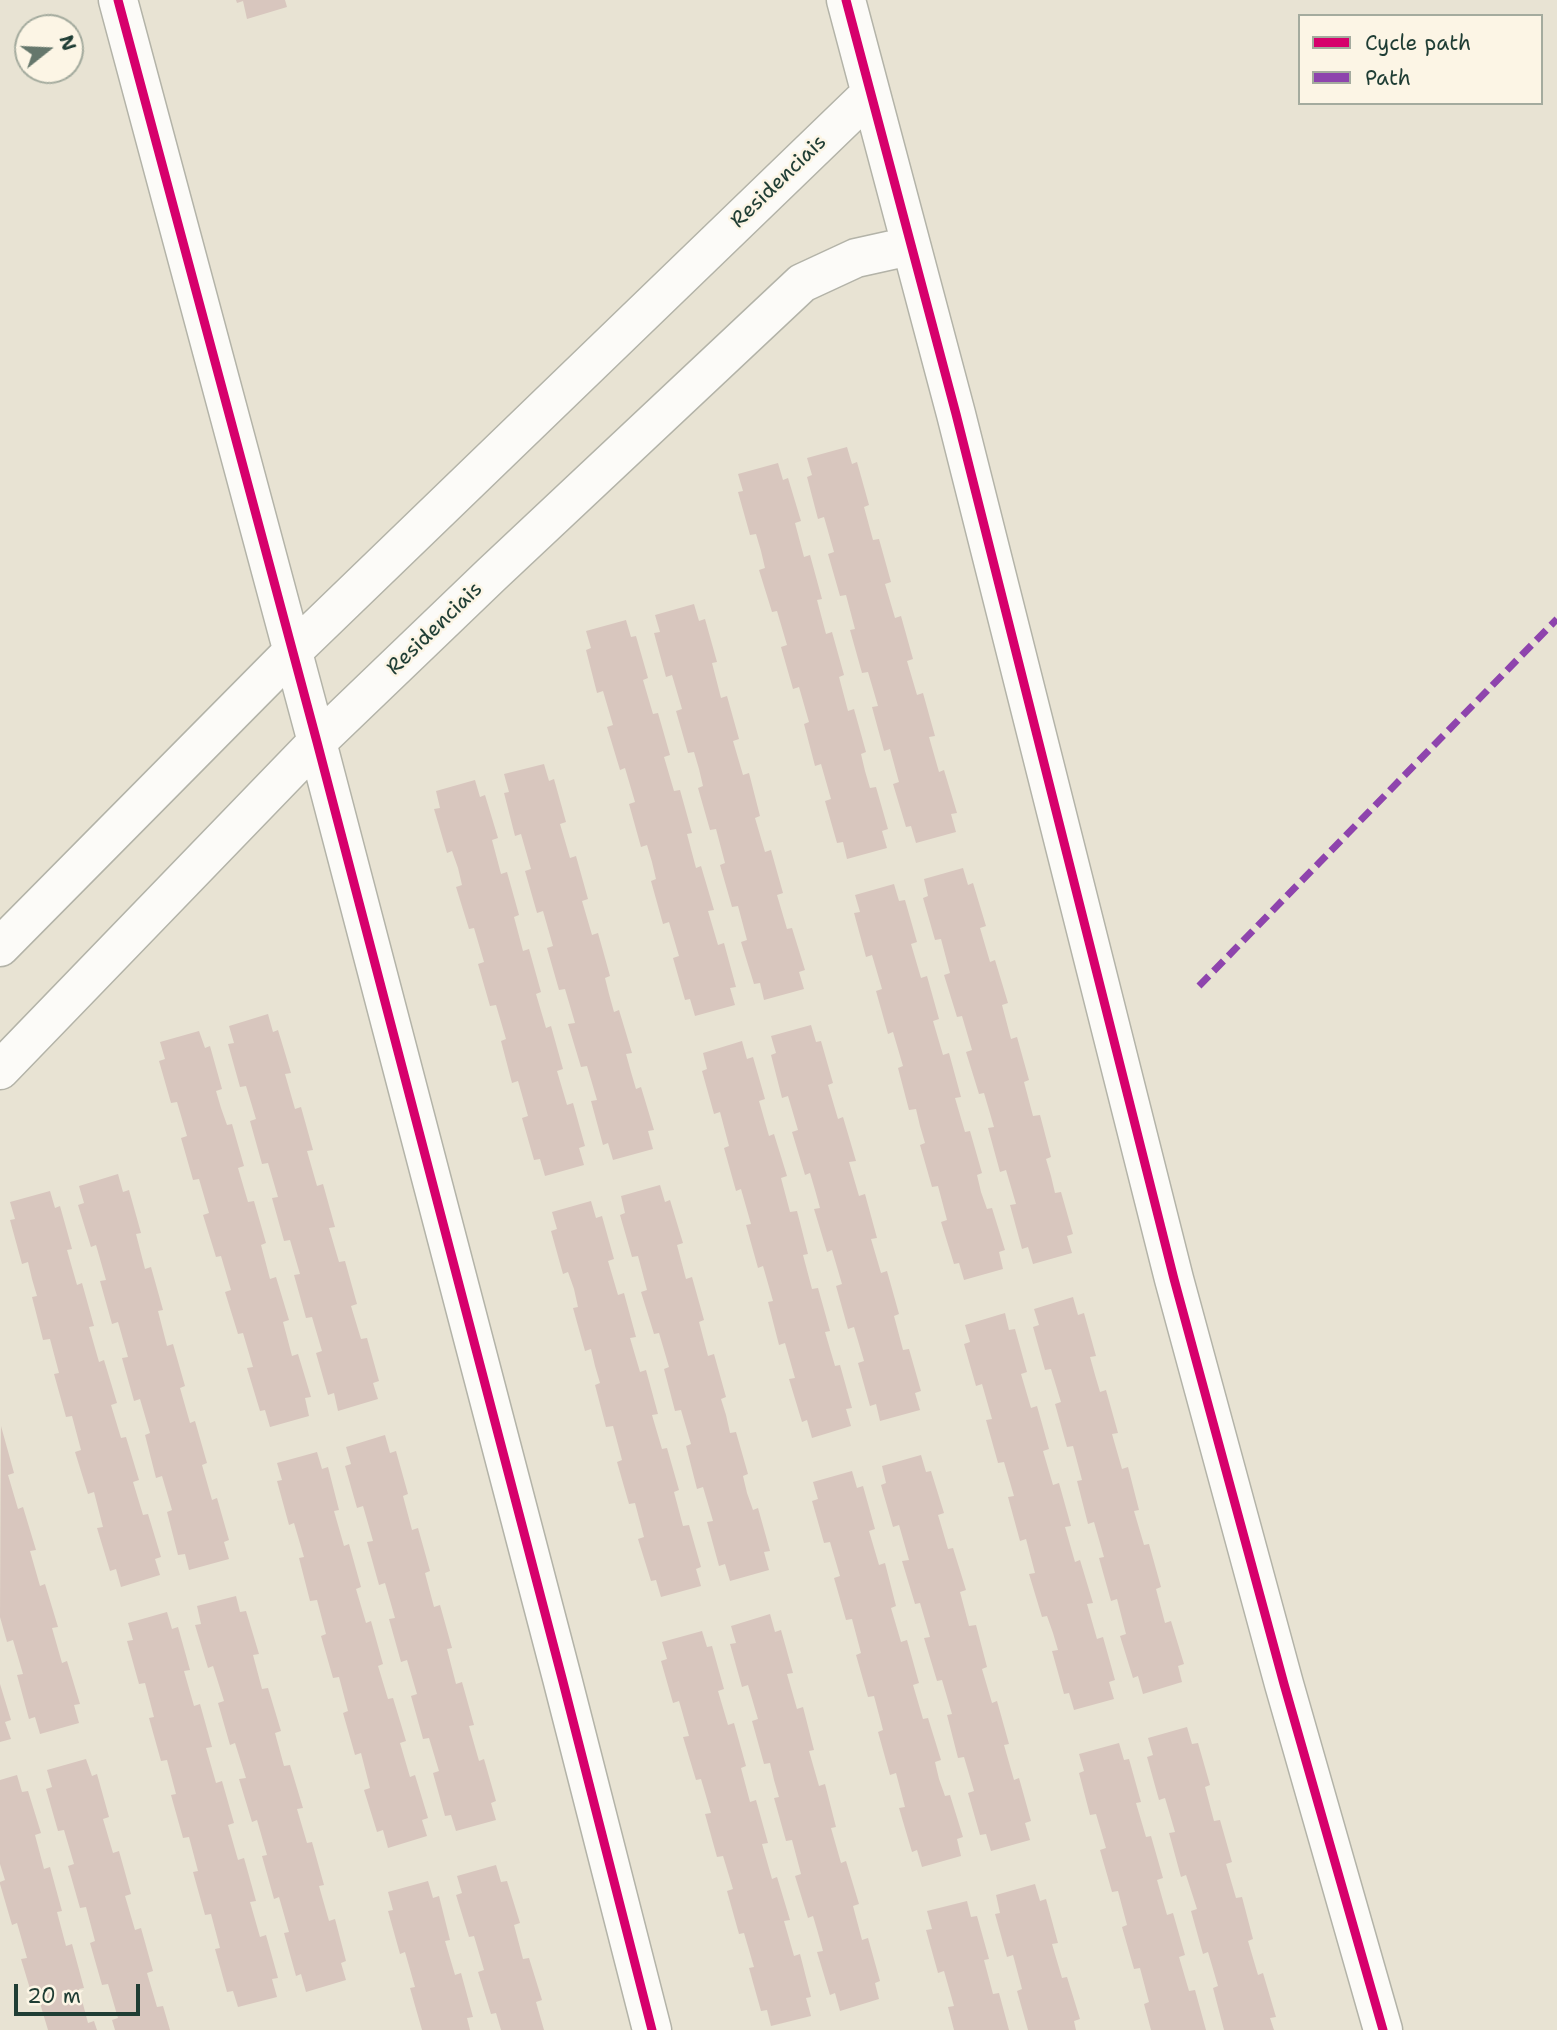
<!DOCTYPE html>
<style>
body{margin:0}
#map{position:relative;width:1557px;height:2030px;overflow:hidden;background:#e8e3d3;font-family:"Shantell Sans",sans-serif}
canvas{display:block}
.legend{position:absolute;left:1298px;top:14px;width:245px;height:91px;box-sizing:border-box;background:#fcf5e5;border:2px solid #a4ab9e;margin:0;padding:9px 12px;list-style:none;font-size:21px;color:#1f3d34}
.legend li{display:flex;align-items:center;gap:14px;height:35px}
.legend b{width:35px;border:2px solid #a4ab9e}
.north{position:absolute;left:14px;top:14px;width:70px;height:70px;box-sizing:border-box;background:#fcf5e5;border:2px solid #a4ab9e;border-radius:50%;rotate:72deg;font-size:19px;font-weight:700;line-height:28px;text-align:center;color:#1f3d34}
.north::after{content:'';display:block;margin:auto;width:24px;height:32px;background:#65776c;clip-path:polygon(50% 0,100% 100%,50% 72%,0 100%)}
.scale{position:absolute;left:14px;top:1984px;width:126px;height:32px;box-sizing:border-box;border:4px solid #1f3d34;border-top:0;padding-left:9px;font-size:21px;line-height:24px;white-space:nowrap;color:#1f3d34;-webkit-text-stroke:5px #fcf5e5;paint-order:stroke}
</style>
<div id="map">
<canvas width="1557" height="2030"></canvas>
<ul class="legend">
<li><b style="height:9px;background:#d6006c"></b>Cycle path</li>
<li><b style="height:9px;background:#8e44ad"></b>Path</li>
</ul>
<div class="north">N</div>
<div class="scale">20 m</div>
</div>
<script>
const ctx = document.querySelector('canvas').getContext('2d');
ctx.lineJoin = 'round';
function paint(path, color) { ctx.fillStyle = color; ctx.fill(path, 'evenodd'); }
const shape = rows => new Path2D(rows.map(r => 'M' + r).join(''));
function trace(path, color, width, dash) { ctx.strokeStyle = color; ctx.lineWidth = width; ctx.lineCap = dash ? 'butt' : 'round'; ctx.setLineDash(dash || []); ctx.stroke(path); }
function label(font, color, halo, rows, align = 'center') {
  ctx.font = font + ' "Shantell Sans",sans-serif'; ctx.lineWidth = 5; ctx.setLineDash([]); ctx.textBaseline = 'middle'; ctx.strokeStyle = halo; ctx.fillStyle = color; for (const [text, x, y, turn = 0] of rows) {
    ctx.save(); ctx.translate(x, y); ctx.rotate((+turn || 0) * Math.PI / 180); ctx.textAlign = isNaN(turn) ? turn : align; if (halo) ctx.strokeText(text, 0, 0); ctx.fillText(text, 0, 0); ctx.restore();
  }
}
const building = shape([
 [236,0,285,0,287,7,247,19,243,1,237,3],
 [847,447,852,464,857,462,869,505,864,507,873,540,879,539,891,582,885,584,895,618,901,616,913,659,907,661,917,695,923,693,935,736,929,737,939,772,944,770,957,813,951,814,956,832,916,843,911,826,906,827,893,784,899,782,890,749,884,751,872,707,878,706,868,672,862,673,850,630,855,629,846,595,840,596,828,554,834,552,824,517,818,519,807,477,812,475,807,458],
 [778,463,783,480,788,478,801,521,795,523,804,557,810,555,822,599,817,600,826,634,832,632,844,675,839,677,848,711,854,709,866,752,861,754,865,771,870,788,876,787,888,829,882,831,887,848,847,859,843,842,837,843,825,801,831,799,821,764,815,766,804,724,809,722,799,687,793,689,781,647,787,645,777,611,772,612,759,570,765,568,761,551,756,534,750,535,738,492,743,491,738,474],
 [694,604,699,621,705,619,717,662,712,663,721,698,727,696,739,739,733,741,743,775,749,773,760,816,755,818,765,852,771,850,783,893,777,895,787,929,792,928,805,970,799,972,804,989,764,1000,760,983,754,984,741,942,747,940,738,906,732,907,720,865,725,863,716,829,710,830,698,788,703,786,699,769,694,752,688,753,676,711,682,709,672,675,666,677,654,633,660,632,655,615],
 [626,620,631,637,636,636,648,678,643,680,653,714,658,713,670,755,664,757,674,791,680,790,692,833,687,834,696,868,701,866,714,910,708,911,718,945,724,943,736,987,730,988,735,1005,695,1016,690,999,685,1000,673,958,679,956,669,922,663,924,651,881,656,879,652,862,647,845,641,847,629,804,635,802,625,768,620,770,607,727,613,725,603,691,597,693,586,650,591,648,586,631],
 [544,764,549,781,554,779,566,822,560,824,570,858,576,856,588,899,582,901,592,935,598,933,610,976,605,978,609,994,614,1012,619,1010,632,1053,626,1054,631,1072,636,1089,641,1087,654,1130,648,1131,653,1149,613,1160,608,1143,603,1145,591,1101,597,1100,587,1066,581,1067,568,1024,575,1023,565,989,559,990,547,948,553,946,543,911,537,913,525,871,531,869,521,834,515,836,504,793,509,792,504,774],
 [475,780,480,797,485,795,498,838,492,840,501,874,507,872,519,915,514,917,523,951,529,949,541,992,536,994,546,1028,551,1026,563,1069,557,1071,567,1105,573,1103,585,1146,579,1148,584,1165,545,1176,540,1159,534,1160,522,1118,528,1116,518,1081,512,1083,501,1041,506,1039,496,1005,490,1006,478,964,484,962,474,928,469,929,456,887,462,885,458,868,452,851,447,853,434,809,440,808,436,791],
 [963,868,968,885,973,883,986,926,980,928,990,962,995,960,1008,1003,1002,1005,1011,1039,1017,1037,1029,1080,1024,1082,1033,1116,1040,1115,1051,1157,1046,1159,1051,1176,1055,1193,1061,1192,1073,1234,1067,1236,1072,1253,1033,1264,1028,1247,1022,1249,1010,1205,1016,1204,1006,1170,1000,1172,988,1128,994,1127,984,1093,979,1094,966,1052,972,1050,962,1016,957,1017,944,975,950,973,941,939,935,940,923,898,928,896,924,879],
 [894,884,899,901,905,900,917,942,911,944,921,978,927,976,939,1019,933,1021,943,1055,949,1053,961,1097,955,1098,965,1132,970,1131,982,1173,977,1175,981,1192,987,1209,992,1208,1005,1250,999,1252,1003,1269,964,1280,959,1263,954,1264,941,1222,947,1220,938,1186,932,1187,920,1145,925,1143,920,1126,916,1109,909,1110,898,1068,903,1066,893,1032,888,1034,876,991,882,989,872,955,866,957,854,913,860,912,855,895],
 [268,1014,273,1032,278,1030,291,1073,285,1074,295,1109,301,1107,313,1150,307,1151,317,1186,323,1184,335,1227,329,1228,339,1262,345,1261,357,1304,351,1306,361,1339,367,1338,379,1381,373,1383,378,1399,338,1411,334,1393,328,1395,316,1353,322,1351,312,1317,306,1318,294,1275,300,1274,290,1240,284,1241,272,1198,278,1197,268,1163,262,1164,250,1121,256,1119,246,1086,240,1087,228,1044,234,1043,229,1026],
 [811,1025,816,1042,821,1041,833,1083,828,1085,838,1119,843,1117,856,1161,849,1162,859,1196,865,1194,877,1238,871,1239,881,1273,887,1271,899,1314,894,1316,903,1350,909,1349,921,1391,915,1393,920,1410,880,1421,876,1404,870,1406,858,1363,864,1361,854,1327,848,1329,836,1286,842,1284,832,1250,827,1252,814,1209,820,1208,815,1190,810,1173,805,1175,792,1132,798,1130,788,1096,782,1098,771,1055,776,1053,771,1036],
 [199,1031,205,1048,210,1046,222,1089,216,1091,221,1108,227,1125,232,1124,244,1166,238,1168,248,1202,254,1201,266,1243,261,1245,270,1279,276,1277,289,1320,283,1322,292,1356,298,1354,311,1397,305,1398,309,1416,270,1427,265,1410,260,1411,247,1368,253,1367,243,1333,238,1334,225,1292,231,1290,221,1256,216,1257,203,1215,209,1213,199,1179,193,1180,181,1138,187,1136,177,1102,171,1103,159,1061,165,1059,160,1042],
 [742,1041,747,1059,753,1057,765,1099,759,1101,769,1136,774,1134,787,1176,781,1178,790,1212,797,1211,808,1254,803,1255,812,1289,818,1288,830,1331,825,1332,835,1366,840,1365,852,1408,846,1409,851,1426,812,1438,807,1420,802,1422,789,1379,795,1378,785,1343,779,1345,768,1302,773,1301,763,1266,758,1268,746,1225,751,1224,741,1189,736,1191,724,1148,729,1146,720,1112,714,1114,702,1071,707,1069,703,1053],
 [118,1174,123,1192,129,1190,141,1233,136,1234,145,1269,151,1267,163,1310,158,1311,167,1346,173,1344,185,1386,180,1388,190,1423,195,1421,207,1463,202,1465,212,1500,217,1498,229,1540,224,1542,229,1559,189,1570,185,1554,178,1555,167,1512,172,1510,162,1476,156,1478,145,1435,150,1433,140,1399,134,1401,122,1358,128,1357,118,1322,112,1324,100,1281,106,1280,96,1245,91,1247,78,1205,84,1203,79,1186],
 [660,1185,665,1202,670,1200,683,1243,677,1245,686,1279,692,1277,704,1320,699,1322,708,1356,714,1354,726,1397,721,1399,726,1415,730,1433,736,1432,748,1474,743,1476,747,1493,753,1510,758,1508,770,1551,764,1552,769,1570,730,1581,725,1564,719,1566,707,1522,713,1521,703,1487,697,1489,686,1446,691,1444,681,1410,675,1411,664,1369,669,1367,659,1333,654,1334,641,1292,647,1290,638,1256,632,1257,620,1215,625,1213,621,1196],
 [50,1191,55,1208,60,1206,72,1249,67,1250,77,1285,82,1283,94,1326,89,1327,99,1362,104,1360,117,1403,111,1405,121,1438,126,1437,139,1480,133,1482,143,1515,148,1514,161,1557,155,1559,160,1575,121,1587,116,1569,110,1571,97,1528,103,1527,94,1492,88,1494,75,1452,81,1450,72,1416,66,1417,54,1374,59,1373,50,1339,43,1340,32,1297,37,1296,32,1279,28,1262,22,1264,10,1220,15,1219,10,1202],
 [591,1201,596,1218,602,1216,614,1259,608,1261,618,1295,624,1293,636,1337,630,1338,640,1372,646,1370,658,1414,652,1415,662,1449,667,1448,679,1490,674,1492,683,1526,689,1525,701,1567,696,1569,701,1586,661,1597,656,1580,651,1581,638,1539,644,1537,635,1503,629,1504,617,1462,622,1460,613,1426,606,1427,595,1385,600,1383,595,1366,591,1349,585,1351,573,1308,578,1307,574,1289,568,1272,563,1274,551,1231,557,1229,552,1212],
 [1073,1297,1078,1315,1084,1313,1096,1356,1090,1357,1095,1375,1100,1392,1106,1390,1118,1433,1112,1434,1122,1469,1128,1467,1139,1510,1134,1511,1144,1545,1149,1544,1161,1587,1156,1589,1165,1623,1171,1621,1184,1664,1178,1666,1182,1682,1143,1694,1138,1676,1133,1678,1120,1636,1126,1634,1117,1599,1111,1601,1099,1558,1104,1557,1094,1522,1088,1524,1077,1481,1082,1480,1073,1446,1067,1447,1055,1404,1061,1402,1051,1369,1045,1370,1033,1327,1039,1325,1034,1309],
 [1005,1313,1009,1330,1015,1329,1027,1372,1021,1374,1031,1408,1037,1406,1049,1449,1043,1451,1053,1485,1059,1483,1071,1526,1065,1527,1075,1562,1080,1560,1093,1603,1087,1604,1097,1639,1103,1637,1115,1680,1109,1682,1114,1699,1074,1710,1069,1693,1064,1694,1052,1651,1058,1650,1053,1633,1047,1616,1042,1617,1029,1574,1035,1573,1026,1539,1020,1541,1008,1497,1014,1496,1004,1462,998,1463,986,1420,992,1419,982,1384,976,1386,964,1344,970,1342,965,1325],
 [1,1426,14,1473,8,1475,18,1509,23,1507,36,1550,30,1551,40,1586,45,1584,58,1627,52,1628,62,1663,67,1661,80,1704,74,1705,79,1723,40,1734,35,1717,29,1719,17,1675,23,1674,13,1640,7,1642,0,1617],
 [385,1435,390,1453,396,1451,408,1494,403,1496,412,1530,418,1528,430,1571,425,1573,434,1607,440,1605,452,1648,447,1649,456,1684,462,1682,474,1725,469,1726,479,1761,484,1759,496,1801,491,1803,496,1820,456,1831,451,1815,445,1816,433,1773,439,1771,429,1738,423,1739,411,1696,417,1694,407,1660,401,1662,389,1619,395,1618,385,1583,379,1585,367,1542,373,1541,363,1506,357,1508,345,1466,351,1464,346,1447],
 [317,1452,322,1469,328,1467,339,1510,334,1511,344,1546,349,1544,361,1587,356,1589,366,1623,371,1621,383,1664,378,1666,388,1699,393,1698,406,1741,400,1743,410,1777,415,1775,428,1818,422,1820,427,1836,388,1848,383,1830,377,1832,364,1790,370,1788,361,1753,355,1755,343,1713,348,1711,339,1677,333,1678,321,1636,326,1634,317,1600,310,1601,299,1558,304,1557,294,1523,289,1525,277,1481,282,1480,277,1463],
 [921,1455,926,1472,931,1471,944,1513,938,1515,948,1549,953,1548,966,1590,960,1592,969,1626,976,1625,987,1667,982,1669,992,1703,997,1701,1009,1744,1004,1745,1014,1780,1019,1778,1031,1821,1025,1823,1030,1840,991,1851,986,1834,980,1835,968,1793,974,1791,964,1757,958,1758,947,1715,952,1714,942,1680,937,1681,924,1638,930,1637,920,1603,915,1604,902,1561,909,1560,899,1525,893,1527,881,1485,886,1483,882,1466],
 [852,1471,857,1488,863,1486,875,1529,869,1531,879,1565,885,1563,896,1606,891,1608,901,1642,907,1640,919,1683,913,1685,923,1719,928,1718,941,1760,935,1762,939,1779,945,1796,950,1795,963,1837,957,1839,961,1856,922,1867,917,1850,912,1852,899,1808,905,1807,896,1773,890,1775,878,1732,883,1730,874,1696,868,1697,856,1655,861,1653,852,1619,846,1620,834,1578,840,1576,830,1542,824,1543,812,1501,818,1499,813,1482],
 [236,1596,240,1612,246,1611,259,1654,253,1655,262,1689,268,1688,281,1731,275,1733,284,1766,290,1765,303,1808,297,1809,307,1843,312,1842,324,1885,319,1886,329,1921,335,1919,346,1961,341,1963,346,1980,306,1992,301,1974,296,1976,284,1933,289,1932,279,1897,274,1899,262,1856,267,1855,257,1820,252,1822,239,1779,246,1778,235,1743,230,1745,218,1703,224,1701,213,1666,208,1668,195,1625,201,1624,197,1606],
 [167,1612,172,1629,178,1627,190,1670,184,1671,194,1706,200,1704,212,1747,206,1748,216,1783,222,1781,234,1823,228,1825,238,1860,244,1858,256,1901,250,1902,260,1937,266,1935,278,1978,272,1979,277,1997,238,2007,233,1991,227,1992,215,1949,220,1948,211,1914,205,1915,193,1872,198,1871,189,1837,183,1838,171,1795,176,1794,167,1760,161,1761,149,1718,154,1717,145,1683,139,1684,127,1641,133,1640,128,1623],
 [770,1614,775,1632,781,1630,793,1673,787,1674,797,1709,803,1707,814,1750,809,1751,819,1786,825,1784,836,1827,831,1828,841,1863,846,1861,859,1904,853,1906,862,1940,868,1938,880,1981,875,1983,879,1999,840,2011,835,1993,830,1995,817,1952,823,1951,818,1933,813,1916,808,1918,795,1876,801,1874,792,1840,786,1841,774,1798,779,1797,774,1780,770,1763,764,1764,752,1721,758,1719,748,1685,742,1687,730,1644,736,1643,731,1626],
 [702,1631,707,1647,712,1646,724,1689,718,1691,728,1725,734,1723,746,1766,741,1768,750,1802,756,1800,768,1843,762,1844,772,1879,777,1877,790,1920,784,1921,794,1956,800,1954,811,1997,806,1998,811,2016,771,2026,767,2010,761,2011,749,1968,754,1967,744,1933,739,1934,727,1891,733,1889,723,1856,717,1857,705,1814,711,1813,701,1779,696,1780,683,1737,689,1736,679,1701,673,1703,661,1661,667,1659,662,1642],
 [0,1684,11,1720,5,1722,11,1739,0,1742],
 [1187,1727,1192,1744,1198,1743,1210,1785,1205,1787,1214,1821,1220,1820,1232,1862,1226,1864,1236,1898,1242,1897,1253,1939,1248,1941,1258,1975,1263,1973,1276,2017,1270,2018,1274,2030,1224,2030,1213,1988,1218,1986,1208,1952,1203,1954,1191,1911,1197,1909,1186,1875,1181,1877,1169,1833,1175,1832,1165,1798,1159,1800,1147,1757,1153,1755,1148,1738],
 [1119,1743,1124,1760,1129,1759,1141,1802,1136,1803,1146,1837,1151,1836,1163,1878,1157,1880,1167,1915,1173,1913,1185,1955,1179,1957,1189,1991,1195,1990,1206,2030,1151,2030,1144,2004,1149,2002,1140,1968,1134,1969,1122,1927,1127,1925,1118,1891,1112,1892,1100,1850,1106,1848,1096,1814,1090,1815,1079,1773,1084,1771,1079,1754],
 [86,1759,92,1776,97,1774,109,1817,103,1819,113,1853,119,1851,131,1894,125,1896,135,1930,141,1928,153,1971,147,1973,157,2007,163,2006,170,2030,115,2030,112,2020,118,2018,108,1984,102,1985,90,1943,95,1941,86,1907,80,1908,68,1866,74,1864,64,1830,58,1831,46,1789,52,1787,47,1770],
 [17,1775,22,1792,28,1791,41,1833,35,1835,44,1869,50,1867,62,1911,57,1912,66,1946,72,1944,84,1988,79,1989,88,2023,94,2021,97,2030,48,2030,39,2000,34,2002,21,1959,27,1958,17,1923,12,1925,0,1884,0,1882,5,1880,0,1864,0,1780],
 [496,1865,501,1882,507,1881,520,1923,514,1925,523,1959,529,1958,542,2000,536,2002,544,2030,501,2030,496,2013,491,2014,478,1972,484,1970,474,1936,469,1937,456,1895,462,1893,457,1876],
 [428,1881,433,1898,439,1896,450,1940,445,1941,455,1975,461,1973,473,2017,467,2018,470,2030,422,2030,410,1988,415,1987,405,1952,400,1954,388,1911,393,1910,388,1892],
 [1035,1884,1040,1901,1046,1899,1058,1943,1052,1944,1062,1978,1067,1977,1080,2019,1074,2021,1076,2030,1028,2030,1017,1991,1022,1989,1013,1955,1007,1957,995,1914,1000,1913,996,1895],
 [967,1901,971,1917,977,1916,989,1959,984,1960,993,1994,999,1993,1009,2030,954,2030,948,2007,954,2006,944,1971,938,1973,926,1930,932,1929,927,1911]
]);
const minor = shape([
 [118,0,317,742,562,1678,652,2030],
 [846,0,956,414,1174,1279,1284,1684,1383,2030],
 [0,947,292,652,870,94],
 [0,1070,317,742,491,575,802,283,856,258,910,246]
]);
const quiet = shape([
 [1199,986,1557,619]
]);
const cycleway = shape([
 [118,0,317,742,562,1678,652,2030],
 [846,0,956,414,1174,1279,1284,1684,1383,2030]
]);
const streetNames = [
 ["Residenciais",779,182,-44],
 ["Residenciais",435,629,-44]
];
paint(building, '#d8c6be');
trace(minor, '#b3b3a8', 41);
trace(minor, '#fcfbf8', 38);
trace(quiet, '#8e44ad', 7, [14, 7]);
trace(cycleway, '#d6006c', 9);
label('21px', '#1f3d34', '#fcf5e5', streetNames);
</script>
